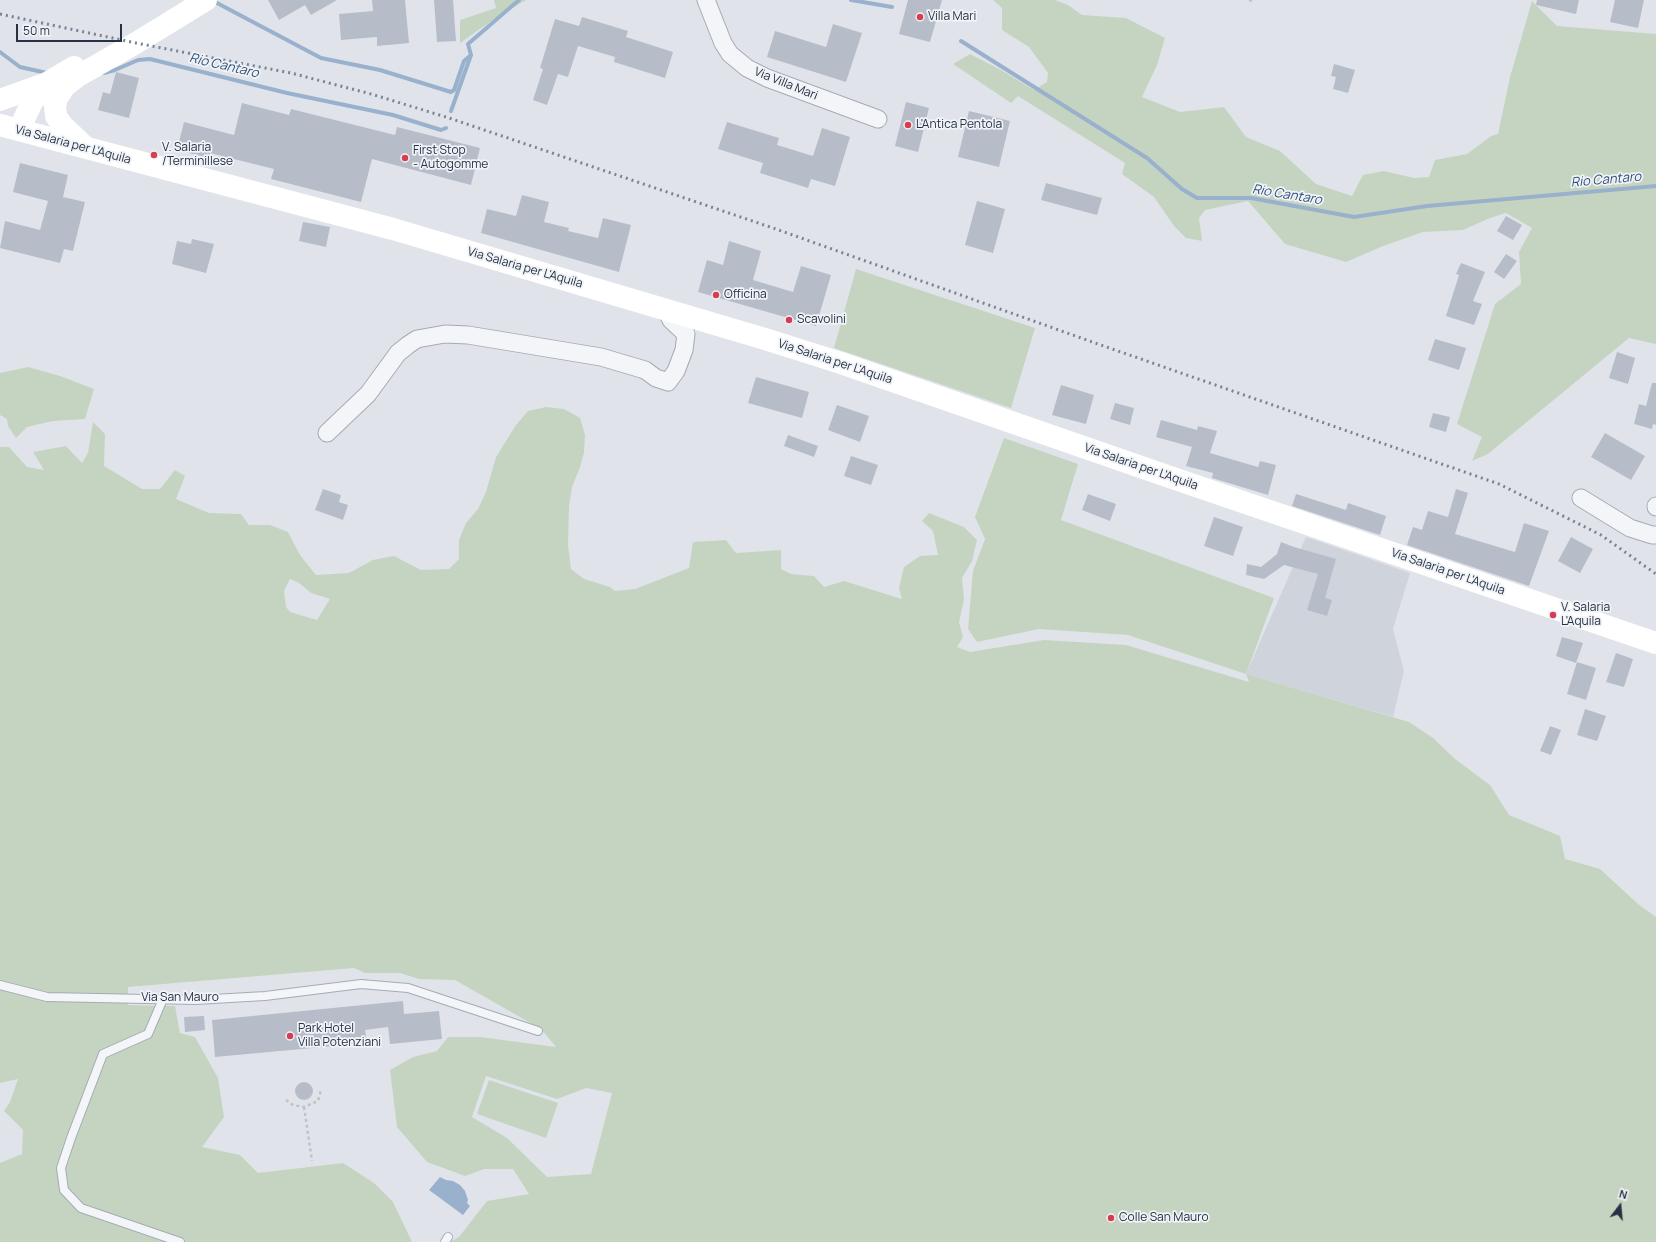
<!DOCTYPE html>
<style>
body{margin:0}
#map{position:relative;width:1656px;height:1242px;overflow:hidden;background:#e0e4ea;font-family:Manrope,sans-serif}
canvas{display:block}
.north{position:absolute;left:1600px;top:1186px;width:40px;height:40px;-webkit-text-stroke:3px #f0f3f7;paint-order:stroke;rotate:16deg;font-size:11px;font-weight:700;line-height:16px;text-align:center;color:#273143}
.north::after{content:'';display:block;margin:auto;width:14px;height:18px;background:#273143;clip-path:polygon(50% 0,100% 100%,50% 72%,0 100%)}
.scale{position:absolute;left:16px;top:24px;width:106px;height:18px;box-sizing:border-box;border:2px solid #273143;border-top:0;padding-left:5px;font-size:12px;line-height:14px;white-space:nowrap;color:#273143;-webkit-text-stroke:3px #f0f3f7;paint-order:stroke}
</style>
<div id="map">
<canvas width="1656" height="1242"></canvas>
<div class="north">N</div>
<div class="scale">50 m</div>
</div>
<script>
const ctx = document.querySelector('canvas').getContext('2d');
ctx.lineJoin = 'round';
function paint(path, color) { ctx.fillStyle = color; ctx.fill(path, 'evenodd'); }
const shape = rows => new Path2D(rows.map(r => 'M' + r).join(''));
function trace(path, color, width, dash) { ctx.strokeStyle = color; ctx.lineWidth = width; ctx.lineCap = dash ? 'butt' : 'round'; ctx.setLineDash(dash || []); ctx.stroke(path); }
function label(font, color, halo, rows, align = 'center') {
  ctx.font = font + ' Manrope,sans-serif'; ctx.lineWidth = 3.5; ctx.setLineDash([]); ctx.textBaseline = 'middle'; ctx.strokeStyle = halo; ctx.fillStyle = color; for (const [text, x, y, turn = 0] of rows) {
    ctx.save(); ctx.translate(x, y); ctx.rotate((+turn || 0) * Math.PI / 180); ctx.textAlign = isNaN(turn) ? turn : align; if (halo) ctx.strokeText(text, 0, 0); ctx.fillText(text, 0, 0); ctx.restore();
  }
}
const built = shape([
 [1306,537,1410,573,1393,629,1404,671,1393,717,1246,674]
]);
const green = shape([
 [494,0,526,0,497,17,460,43,460,20,496,8],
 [993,0,1055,0,1068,5,1082,15,1126,18,1165,38,1157,65,1142,97,1180,112,1224,107,1246,137,1280,151,1316,184,1352,196,1363,175,1384,171,1414,178,1429,177,1435,160,1467,154,1491,136,1498,134,1510,77,1532,1,1557,26,1656,34,1656,344,1629,338,1488,454,1472,461,1482,437,1457,424,1495,304,1521,284,1519,252,1532,228,1506,213,1490,218,1463,230,1423,232,1383,246,1346,262,1285,244,1248,201,1205,210,1199,218,1202,241,1186,238,1174,226,1154,197,1122,174,1125,163,1018,96,1011,103,953,64,970,54,1001,70,1034,90,1047,82,1048,73,1029,47,1002,30,1002,8],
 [856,269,1035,328,1011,408,834,348],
 [28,367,60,376,94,389,85,419,53,421,27,427,16,438,8,426,7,419,0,415,0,373],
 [546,407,564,409,580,418,585,435,584,453,579,470,572,487,569,506,568,545,571,569,584,579,610,587,615,591,635,589,689,568,693,542,726,540,736,553,781,550,781,569,791,574,814,576,824,587,844,581,902,599,899,588,904,567,920,556,938,555,933,531,922,521,929,513,964,527,977,540,972,561,962,578,964,599,959,622,963,637,957,647,970,652,1044,640,1126,645,1249,682,1246,674,1128,635,1039,629,977,642,968,629,973,571,985,539,975,517,1004,438,1078,464,1061,520,1274,598,1246,674,1409,722,1433,738,1455,759,1490,785,1509,815,1560,836,1565,859,1600,869,1638,904,1656,917,1656,1242,450,1242,459,1237,487,1201,529,1194,513,1169,484,1169,465,1176,427,1162,397,1127,390,1070,413,1057,437,1051,448,1037,480,1037,556,1047,541,1029,455,980,419,979,400,973,365,973,354,968,128,987,128,1005,175,1006,180,1033,195,1037,218,1078,224,1117,202,1147,240,1155,258,1173,343,1163,374,1183,393,1202,412,1242,0,1242,0,1163,22,1154,23,1130,4,1111,10,1102,18,1079,0,1083,0,447,9,447,27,467,44,470,33,452,66,446,82,463,88,453,93,422,105,434,104,466,142,489,160,489,175,470,185,476,176,499,209,513,241,514,249,525,270,525,288,532,300,555,316,575,349,573,373,560,394,556,421,570,449,569,459,559,459,540,466,523,478,509,486,492,496,457,516,425,528,411],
 [290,579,299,583,311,593,330,599,317,620,290,612,286,607,284,591],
 [486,1076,557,1099,586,1088,612,1093,591,1174,547,1177,507,1138,472,1117],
 [489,1080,558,1103,546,1138,477,1114]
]);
const water = shape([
 [440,1177,446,1180,453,1181,460,1185,465,1191,468,1200,467,1203,470,1206,463,1215,429,1190]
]);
const stream = shape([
 [851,0,892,7],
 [212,3,217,3,321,58,380,70,451,92,454,90,464,61,471,55,468,44,519,0],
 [961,41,1147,158,1182,189,1197,198,1251,198,1354,217,1427,206,1656,186],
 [0,52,20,67,47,73],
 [104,73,115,70,138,60,150,59,287,93,393,115,441,130,446,128],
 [451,111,471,55]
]);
const building = shape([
 [268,0,337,0,311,15,305,5,279,20],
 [372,0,405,0,409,43,377,46,377,37,341,40,339,14,373,11],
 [434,0,453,0,456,41,437,42],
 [908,0,942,0,930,42,899,34],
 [1537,0,1579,0,1576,14,1536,5],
 [1615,0,1644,0,1638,28,1610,22],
 [582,17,628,31,626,37,673,52,665,78,614,62,615,57,578,46,568,77,558,74,547,105,533,100,543,69,540,68,555,19,579,26],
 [833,24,862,33,846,82,767,57,775,31,826,47],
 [1334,64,1355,70,1348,93,1333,89,1336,77,1331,76],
 [116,72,139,78,129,118,98,110,103,92,110,94],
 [906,102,929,108,918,152,895,146],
 [242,103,289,115,291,109,395,135,397,127,480,148,471,185,372,159,361,202,271,179,274,169,210,153,209,158,177,150,184,122,234,135],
 [969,111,1010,121,999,167,958,157],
 [727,122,779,138,777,145,813,156,822,128,850,137,835,186,811,179,808,188,760,173,763,163,718,149],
 [20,163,68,175,63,197,85,202,73,251,64,249,60,263,0,248,5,221,40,230,48,201,13,192],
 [1046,183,1102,198,1097,215,1041,200],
 [522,195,549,202,544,222,569,228,568,231,598,238,603,218,631,225,619,272,481,233,487,209,516,216],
 [977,201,1005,209,993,253,965,245],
 [1506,216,1522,225,1513,240,1497,231],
 [303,222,330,227,326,247,299,241],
 [192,239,214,244,206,273,172,264,177,241,191,244],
 [729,241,761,251,753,280,793,292,801,266,831,275,816,326,698,292,707,260,723,265],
 [1506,254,1517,261,1504,279,1494,272],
 [1461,263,1485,272,1473,301,1482,304,1474,325,1446,316,1459,275,1456,274],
 [1435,339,1466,348,1459,370,1428,360],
 [1617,352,1635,358,1628,384,1609,378],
 [756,377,809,392,802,418,748,403],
 [1652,383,1656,383,1656,425,1653,424,1652,429,1634,424,1639,404,1646,406],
 [1061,385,1094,395,1086,424,1052,415],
 [1115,403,1134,408,1130,425,1110,419],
 [837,405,869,416,860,442,828,430],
 [1433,413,1450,417,1446,432,1429,427],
 [1161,420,1197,430,1198,426,1217,431,1210,453,1258,467,1260,461,1276,465,1268,495,1212,478,1213,473,1186,466,1192,447,1156,437],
 [1605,433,1645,456,1631,480,1591,457],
 [788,435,818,446,814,457,784,446],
 [851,456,878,465,871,485,844,476],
 [323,489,341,495,339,502,348,505,343,520,315,510],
 [1456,489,1468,493,1455,534,1515,552,1524,523,1549,531,1529,586,1407,545,1413,527,1422,530,1428,511,1448,517],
 [1088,494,1116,504,1110,521,1082,510],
 [1296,494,1346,510,1348,503,1386,516,1380,535,1292,506],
 [1214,517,1243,527,1233,556,1204,546],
 [1571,537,1593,549,1580,573,1558,561],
 [1281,542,1294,547,1336,559,1325,598,1332,600,1327,616,1307,610,1318,574,1284,565,1264,579,1246,575,1247,564,1261,567,1277,554],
 [1562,637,1583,643,1576,663,1556,656],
 [1616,653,1633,659,1624,687,1606,682],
 [1577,662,1596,668,1586,700,1567,694],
 [1585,709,1606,716,1597,741,1577,735],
 [1550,726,1561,730,1551,755,1540,751],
 [403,1001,404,1014,439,1011,442,1039,390,1044,388,1027,365,1030,367,1043,215,1057,212,1020],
 [204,1016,205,1030,185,1032,184,1017],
 '295 1091a9 9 0 1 1 18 0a9 9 0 1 1-18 0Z'
]);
const path = shape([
 [1249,0,1253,1],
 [286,1100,293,1105,304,1107,318,1101,321,1090],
 [304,1107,312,1161]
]);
const service = shape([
 [0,985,47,997,196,1000,265,996,361,984,408,988,538,1031],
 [163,999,148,1034,103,1054,71,1138,61,1168,64,1190,81,1208,180,1242],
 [445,1242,448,1237]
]);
const minor = shape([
 [706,0,723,43,730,54,747,68,767,78,878,119],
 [327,433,368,394,398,353,408,345,417,339,445,334,468,335,601,357,645,370,656,378,668,382,676,371,684,350,686,334,671,320,666,310],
 [1581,498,1630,528,1652,535,1656,535],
 [1656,506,1656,507]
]);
const secondary = shape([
 [0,100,47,83,74,67],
 [0,125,393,229,765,339,841,363,1164,475,1656,643],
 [22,131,24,119,32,102,47,83],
 [85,147,62,125,56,116,55,106,57,98,65,86,78,76,136,43,206,0]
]);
const rail = shape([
 [0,14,136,43,291,73,371,94,446,117,773,228,1098,344,1499,484,1601,535,1656,574]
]);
const markers = [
 [920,17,4,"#d73d52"],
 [908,125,4,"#d73d52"],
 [154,155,4,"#d73d52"],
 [405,158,4,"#d73d52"],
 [716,295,4,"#d73d52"],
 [789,320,4,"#d73d52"],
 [1553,615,4,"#d73d52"],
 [290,1036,4,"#d73d52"],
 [1111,1218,4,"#d73d52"]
];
const poiNames = [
 ["Villa Mari",928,17],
 ["L'Antica Pentola",916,125],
 ["V. Salaria",162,148],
 ["/Terminillese",162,162],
 ["First Stop",413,151],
 ["- Autogomme",413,165],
 ["Officina",724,295],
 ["Scavolini",797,320],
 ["V. Salaria",1561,608],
 ["L'Aquila",1561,622],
 ["Park Hotel",298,1029],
 ["Villa Potenziani",298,1043],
 ["Colle San Mauro",1119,1218]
];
const streetNames = [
 ["Via Villa Mari",786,84,22],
 ["Via Salaria per L'Aquila",73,145,15],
 ["Via Salaria per L'Aquila",525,268,16],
 ["Via Salaria per L'Aquila",835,362,18],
 ["Via Salaria per L'Aquila",1141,467,19],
 ["Via Salaria per L'Aquila",1448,572,19],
 ["Via San Mauro",180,998]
];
const waterNames = [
 ["Rio Cantaro",224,66,13],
 ["Rio Cantaro",1606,180,-5],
 ["Rio Cantaro",1287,195,9]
];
paint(built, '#ced3dc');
paint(green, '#c5d4c1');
paint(water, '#99b1cc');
trace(stream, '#99b1cc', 4);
paint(building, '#b7bdc8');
trace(service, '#a5abb5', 10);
trace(minor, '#a5abb5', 19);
trace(path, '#bec2c9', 2.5, [3, 3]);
trace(service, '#f3f5f8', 8);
trace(minor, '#f3f5f8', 17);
trace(secondary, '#fff', 22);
trace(rail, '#788395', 3, [2, 4]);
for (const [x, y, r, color] of markers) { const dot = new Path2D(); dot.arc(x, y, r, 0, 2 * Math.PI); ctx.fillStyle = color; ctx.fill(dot); trace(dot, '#f0f3f7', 1.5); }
label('12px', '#273143', '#f0f3f7', poiNames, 'left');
label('12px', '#273143', '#f0f3f7', streetNames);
label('italic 13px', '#2f4f79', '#f0f3f7', waterNames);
</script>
